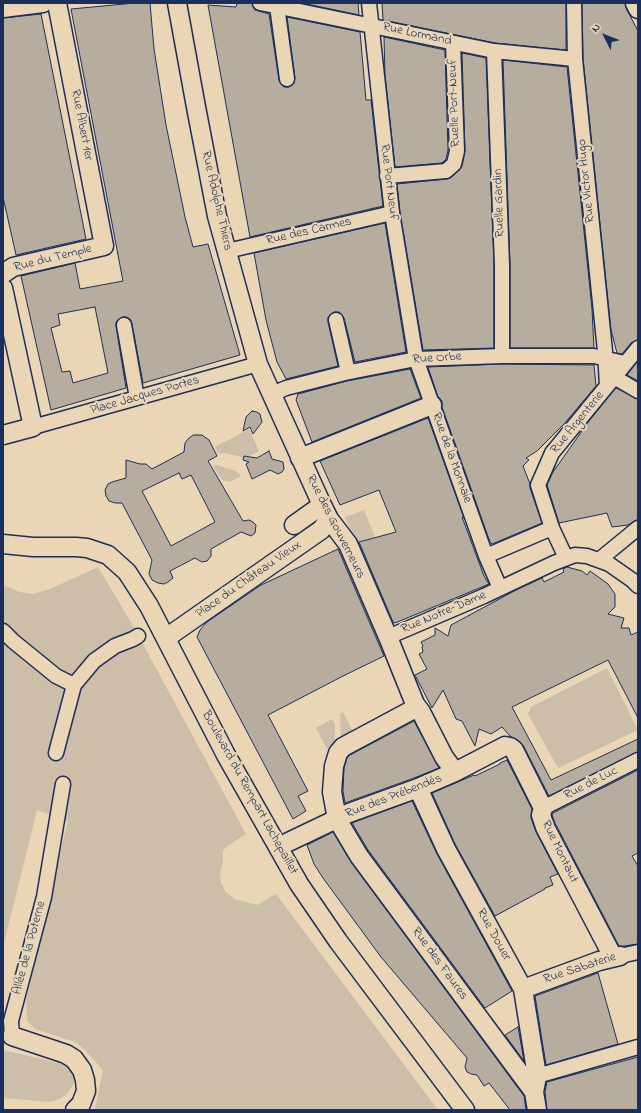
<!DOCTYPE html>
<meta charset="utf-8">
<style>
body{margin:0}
#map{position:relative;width:641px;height:1113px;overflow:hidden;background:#ead6b4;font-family:"Indie Flower",sans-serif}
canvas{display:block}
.frame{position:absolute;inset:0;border:4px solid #1b2f5e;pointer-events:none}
.north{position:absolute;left:585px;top:16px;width:40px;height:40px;-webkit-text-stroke:3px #ead6b4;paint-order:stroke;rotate:312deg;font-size:11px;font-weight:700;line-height:16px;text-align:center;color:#1b2f5e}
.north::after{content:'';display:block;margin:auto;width:14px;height:18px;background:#1b2f5e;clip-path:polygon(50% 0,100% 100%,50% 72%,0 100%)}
</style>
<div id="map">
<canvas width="641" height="1113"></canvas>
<div class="frame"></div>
<div class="north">N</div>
</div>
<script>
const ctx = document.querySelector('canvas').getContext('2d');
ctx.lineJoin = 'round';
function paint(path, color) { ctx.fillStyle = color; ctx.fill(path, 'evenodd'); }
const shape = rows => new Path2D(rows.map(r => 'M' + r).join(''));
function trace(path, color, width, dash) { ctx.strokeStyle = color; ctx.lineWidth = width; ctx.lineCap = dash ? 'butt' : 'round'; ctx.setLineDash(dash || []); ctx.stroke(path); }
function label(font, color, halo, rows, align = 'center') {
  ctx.font = font + ' "Indie Flower",sans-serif'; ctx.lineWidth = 4; ctx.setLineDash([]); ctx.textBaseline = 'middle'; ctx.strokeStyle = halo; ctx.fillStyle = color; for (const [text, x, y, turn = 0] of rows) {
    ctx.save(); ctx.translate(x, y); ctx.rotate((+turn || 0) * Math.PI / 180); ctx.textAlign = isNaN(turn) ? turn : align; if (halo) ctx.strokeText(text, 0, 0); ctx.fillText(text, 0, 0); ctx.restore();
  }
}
const green = shape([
 [249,429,259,451,244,459,238,456,225,453,218,454,215,447],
 [216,465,236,471,241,476,230,482,222,480,213,466],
 [364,510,375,537,356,543,345,517],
 [98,567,132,624,246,834,226,847,223,851,223,862,220,873,221,883,226,892,235,899,257,905,276,894,438,1110,99,1110,95,1108,103,1070,83,1048,75,1042,35,1029,27,1021,26,1001,49,896,68,821,37,810,3,947,3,585,20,592,32,594,50,589],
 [607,668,638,730,558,768,528,714,531,707],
 [343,712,353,732,341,739,340,714],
 [332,719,335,724,335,741,327,749,316,728],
 [3,1050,67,1065,74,1071,75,1078,73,1085,67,1094,60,1099,49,1102,3,1098]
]);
const building = shape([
 [135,3,150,3,154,49,166,125,185,217,193,247,208,244,240,355,143,383,132,324,131,320,127,317,122,317,116,322,116,326,126,388,51,410,21,276,75,263,80,289,123,281,71,9,135,3],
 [95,307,108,373,73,383,70,371,62,372,51,328,60,325,58,314,95,307],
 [237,3,252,3,255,10,269,14,279,80,281,84,284,87,289,87,292,85,295,78,287,17,360,32,366,100,371,100,383,206,250,237,208,5,236,7,237,3],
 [302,3,358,3,359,15,302,3],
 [382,3,566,3,566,50,495,43,383,20,382,3],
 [582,3,625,3,626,8,638,31,638,340,631,343,622,354,617,353,611,330,583,58,582,3],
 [41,14,86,239,16,255,3,197,3,18,41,14],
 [384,37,445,50,448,150,446,159,442,163,395,167,385,75,384,37],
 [462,53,486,58,494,265,494,348,423,350,400,212,397,184,447,179,452,177,462,166,465,151,462,53],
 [503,60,567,67,592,309,594,348,510,348,510,265,503,60],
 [385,223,406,352,355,362,344,318,339,312,334,312,328,317,328,322,338,366,286,379,277,362,266,320,254,253,385,223],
 [638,361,638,381,627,375,638,361],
 [502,364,594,365,596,386,564,424,537,451,526,458,529,460,523,466,530,484,530,488,542,523,492,544,490,542,442,407,442,401,438,397,428,367,502,364],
 [410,369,421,398,312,442,296,400,298,394,347,381,410,369],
 [616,388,638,399,638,519,628,525,612,527,607,513,559,523,547,485,553,472,589,421,616,388],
 [252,411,257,412,260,414,262,422,253,434,250,427,243,431,246,417,252,411],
 [428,418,464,518,462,517,484,576,489,584,395,623,393,622,359,542,396,532,379,490,340,505,320,461,428,418],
 [197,435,202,435,209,440,217,456,208,461,243,521,249,520,253,522,256,525,255,533,251,536,241,532,211,549,211,556,207,561,202,562,195,558,170,571,173,578,168,582,164,584,158,583,152,580,149,574,152,560,122,503,115,503,109,501,106,496,105,490,108,484,112,482,126,478,126,460,140,464,146,464,152,469,184,452,185,443,188,439,193,435,197,435],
 [179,473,182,479,191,475,215,522,171,546,142,491,179,473],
 [269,451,272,459,283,462,284,469,282,472,278,474,270,470,252,479,246,464,249,462,243,460,244,456,257,458,269,451],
 [338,549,384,656,343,676,268,715,308,791,298,796,306,811,293,819,197,637,200,630,207,622,261,585,338,549],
 [567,567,582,571,587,575,590,571,608,584,615,594,615,607,608,614,624,618,621,628,629,628,631,635,638,632,638,718,608,660,512,707,551,780,638,739,638,752,549,796,523,745,520,742,510,736,502,727,491,734,479,729,475,746,462,721,456,719,443,690,432,708,415,675,427,669,419,654,423,652,422,647,423,646,421,642,435,635,435,628,448,636,451,625,518,589,542,578,544,582,564,572,563,569,567,567],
 [414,721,439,768,414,778,345,803,343,791,344,768,347,758,350,755,414,721],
 [507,760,532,809,531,818,536,832,558,874,550,877,553,885,545,888,545,889,495,916,455,844,432,793,474,775,475,776,500,764,500,763,507,760],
 [638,770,638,853,632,856,638,866,638,944,624,946,619,946,555,823,552,815,553,813,638,770],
 [412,801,437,854,512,991,485,1008,368,850,352,823,412,801],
 [333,832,351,862,524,1096,526,1110,510,1110,489,1083,484,1086,477,1075,471,1074,467,1072,465,1067,467,1058,381,957,323,878,314,864,307,845,333,832],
 [598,973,618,1044,546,1065,535,996,598,973],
 [518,1027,524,1061,505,1035,518,1027],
 [638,1057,638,1110,547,1110,545,1092,547,1082,638,1057]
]);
const pedestrian = shape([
 [260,3,494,51,575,59],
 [369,3,392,213,416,359,486,556,500,588],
 [574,3,575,59,605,351,607,386],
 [277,6,287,79],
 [494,51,502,265,502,356],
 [387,176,446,171,454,164,457,151,453,43],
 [227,251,392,213],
 [336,320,348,372],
 [124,325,137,398],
 [614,377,638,391],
 [272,394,286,388,345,373,416,359,502,356,594,356,624,363],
 [33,427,258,364],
 [486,556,552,528],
 [566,558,552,528,538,485,552,453,638,348],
 [599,560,638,528],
 [3,631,13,641,56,676,74,685],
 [388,637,484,596,554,563,575,555,587,556,609,564,632,580,638,586],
 [56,753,74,685,94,661,115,646,133,639,138,636],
 [543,808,638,760],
 [620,956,638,952],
 [12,1036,11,1021,44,897,63,784],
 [537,1076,638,1047]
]);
const minor = shape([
 [177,3,196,107,217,216,258,364,322,505,329,519,348,544,388,637,415,704,421,712,444,757,455,772],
 [635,3,638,9],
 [3,8,43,3],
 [3,274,13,267,104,246,57,3],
 [3,288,33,427,3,435],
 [300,458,432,405],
 [294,525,322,505],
 [3,544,33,547,76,547,87,548,108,555,127,572,149,606,226,755,299,884,338,941,465,1110],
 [166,638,321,530,329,519],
 [415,704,412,710,343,747,338,753,334,766,332,792,337,819,359,856,534,1092,537,1110],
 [418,788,446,849,523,989,537,1076,534,1092],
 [278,847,349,813,418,788,455,772,505,746,510,747,514,750,543,808,541,815,545,827,613,957],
 [523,989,599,961,620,956],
 [12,1036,66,1054,74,1059,82,1070,85,1080,86,1091,81,1104,75,1110]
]);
const streetNames = [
 ["Rue Lormand",417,35,12],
 ["Ruelle Port-Neuf",455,103,-92],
 ["Rue Albert 1er",81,125,79],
 ["Rue Victor Hugo",587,181,-96],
 ["Rue Port Neuf",388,182,83],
 ["Rue Adolphe Thiers",216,201,77],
 ["Ruelle Gardin",500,203,-92],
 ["Rue des Carmes",309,232,-13],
 ["Rue du Temple",53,259,-14],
 ["Rue Orbe",437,359,-4],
 ["Place Jacques Portes",145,396,-16],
 ["Rue Argenterie",578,423,-51],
 ["Rue de la Monnaie",451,458,70],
 ["Rue des Gouverneurs",335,527,63],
 ["Place du Château Vieux",249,580,-35],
 ["Rue Notre-Dame",444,613,-23],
 ["Rue de Luc",591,784,-27],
 ["Boulevard du Rempart Lachepaillet",249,793,61],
 ["Rue des Prébendés",394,797,-21],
 ["Rue Montaut",559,852,64],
 ["Rue Douer",493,935,61],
 ["Allée de la Poterne",30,948,-75],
 ["Rue des Faures",439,964,54],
 ["Rue Sabaterie",580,969,-18]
];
paint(green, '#ccbea8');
paint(building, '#b7ad9f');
trace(building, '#1b2f5e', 1);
trace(pedestrian, '#1b2f5e', 17);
trace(minor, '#1b2f5e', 21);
trace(pedestrian, '#ead6b4', 14);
trace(minor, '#ead6b4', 18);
label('13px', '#1b2f5e', '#ead6b4', streetNames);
</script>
